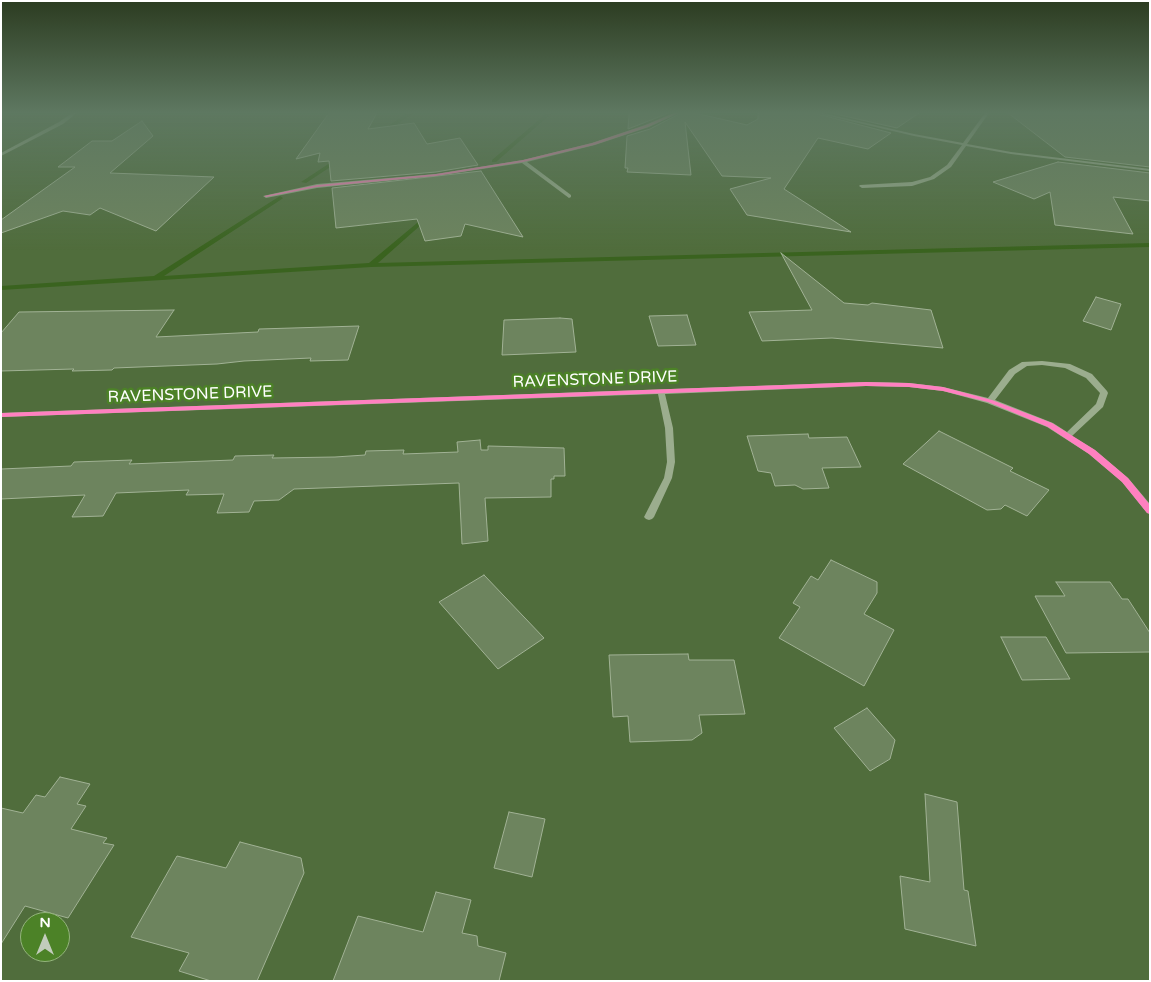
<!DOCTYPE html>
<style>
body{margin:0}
#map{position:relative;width:1151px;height:982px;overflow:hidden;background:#506d3c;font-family:"Varela Round",sans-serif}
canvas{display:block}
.frame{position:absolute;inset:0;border:2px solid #fff;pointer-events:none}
.north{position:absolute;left:20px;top:912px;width:50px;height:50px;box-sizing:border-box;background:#4c8227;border:1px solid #94b47d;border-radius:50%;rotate:0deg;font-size:14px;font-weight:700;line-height:20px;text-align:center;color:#fff}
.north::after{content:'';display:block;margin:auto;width:18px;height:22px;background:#c2ccbb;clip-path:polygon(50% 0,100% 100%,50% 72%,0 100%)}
</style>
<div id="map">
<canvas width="1151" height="982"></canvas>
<div class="frame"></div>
<div class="north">N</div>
</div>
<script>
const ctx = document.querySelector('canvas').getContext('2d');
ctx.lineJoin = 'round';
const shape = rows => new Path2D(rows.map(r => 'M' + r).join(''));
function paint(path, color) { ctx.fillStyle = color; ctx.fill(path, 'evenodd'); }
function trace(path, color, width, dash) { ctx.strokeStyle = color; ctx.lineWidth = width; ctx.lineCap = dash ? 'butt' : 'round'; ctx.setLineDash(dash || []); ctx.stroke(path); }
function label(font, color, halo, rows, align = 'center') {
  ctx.font = font + ' "Varela Round",sans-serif'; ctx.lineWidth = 5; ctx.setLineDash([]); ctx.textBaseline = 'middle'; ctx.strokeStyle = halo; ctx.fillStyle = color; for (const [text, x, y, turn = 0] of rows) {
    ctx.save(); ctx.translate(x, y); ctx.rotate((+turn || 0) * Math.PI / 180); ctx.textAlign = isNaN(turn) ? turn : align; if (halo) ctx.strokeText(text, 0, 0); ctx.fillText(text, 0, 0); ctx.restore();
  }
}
const stream = shape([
 [408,113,413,113,383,134,379,134,379,132,408,113],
 [547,113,552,113,496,162,492,162,492,160,547,113],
 [339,157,344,158,306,183,301,182,339,157],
 [280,196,283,198,282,199,164,276,369,263,429,213,432,215,431,216,378,263,1150,243,1150,247,371,267,1,290,1,286,154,276,280,196]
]);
const building = shape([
 [329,113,377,113,368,129,414,123,427,144,460,138,478,165,436,172,331,181,329,161,318,162,320,153,296,159,329,113],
 [629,113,669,113,628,129,629,113],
 [681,113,695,113,747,125,758,119,758,113,814,113,891,133,868,149,818,138,784,189,851,232,747,215,730,189,771,178,722,176,685,122,691,175,627,172,628,168,625,168,627,136,650,129,681,113],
 [831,113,919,113,897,128,831,113],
 [1008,113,1150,113,1150,167,1065,157,1008,113],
 [142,121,153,136,110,173,214,177,156,231,100,208,90,215,63,211,1,233,1,220,75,167,58,167,92,141,112,141,142,121],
 [1058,162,1150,173,1150,201,1113,197,1133,234,1055,225,1050,192,1034,199,993,182,1058,162],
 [481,171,523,237,465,224,461,236,425,241,417,219,336,228,332,188,481,171],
 [781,253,844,303,868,305,872,303,931,310,943,348,832,338,762,341,749,312,812,310,781,253],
 [1096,297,1121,304,1111,330,1083,321,1096,297],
 [174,310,156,337,258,332,259,329,359,326,348,360,310,361,311,358,244,361,217,364,114,368,112,370,72,371,74,369,1,371,1,333,19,312,174,310],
 [687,315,696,345,658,346,649,316,687,315],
 [560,318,572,319,576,352,502,355,504,320,560,318],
 [939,431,1013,468,1010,471,1049,490,1027,516,1005,505,1001,509,987,510,903,464,939,431],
 [808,434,809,438,847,437,861,467,822,468,829,488,803,489,795,485,775,486,771,473,758,471,747,436,808,434],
 [480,440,481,450,488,450,488,446,564,448,565,476,554,476,554,479,551,479,551,497,485,498,488,541,462,544,459,483,294,489,279,500,254,501,249,512,217,513,224,494,186,495,189,490,116,493,103,516,72,517,85,495,1,499,1,469,71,466,74,462,132,460,129,464,233,460,235,456,274,455,272,458,335,457,365,455,366,451,404,450,403,454,458,452,457,442,480,440],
 [831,560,877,582,877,593,864,614,894,630,864,686,779,638,800,607,793,603,811,576,818,580,831,560],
 [484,575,544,638,498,669,439,602,484,575],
 [1056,582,1110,582,1122,599,1128,599,1150,633,1150,652,1066,653,1035,596,1065,596,1056,582],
 [1001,637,1046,637,1070,679,1022,680,1001,637],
 [688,654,689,660,734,660,745,714,699,715,702,733,692,740,630,742,628,716,613,717,609,655,688,654],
 [867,708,895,740,890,759,870,771,834,728,867,708],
 [60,777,90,784,77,804,86,806,71,829,107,838,103,843,114,845,68,918,25,906,1,944,1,808,23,813,36,795,45,797,60,777],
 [925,794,957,802,964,890,968,891,976,946,905,929,900,876,930,882,925,794],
 [509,812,545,819,532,877,494,868,509,812],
 [240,842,301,858,304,873,257,981,211,981,179,971,189,953,131,937,177,856,226,868,240,842],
 [436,892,471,900,462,933,477,936,478,946,506,953,499,981,333,981,358,916,423,932,436,892]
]);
const minor = shape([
 [72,113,77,113,63,124,1,156,1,153,59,122,72,113],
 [674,113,679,113,649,127,595,145,527,162,571,195,571,197,569,198,522,163,436,176,317,188,266,198,263,196,317,184,436,174,523,160,592,143,645,125,674,113],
 [816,113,823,113,914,134,963,143,985,113,989,113,967,144,1011,152,1150,169,1150,171,1011,154,966,146,951,167,934,179,912,186,862,188,859,186,860,185,912,182,930,177,947,165,962,145,914,136,816,113],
 [1042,361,1070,364,1092,374,1107,391,1108,393,1103,407,1072,436,1095,450,1128,478,1150,504,1150,514,1147,513,1122,482,1089,454,1047,427,987,403,943,391,909,387,866,386,665,394,673,428,675,462,672,478,654,517,652,519,649,520,646,519,644,517,664,478,667,462,665,428,658,394,1,417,1,413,866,382,909,383,943,387,988,398,1009,370,1022,362,1042,361],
 [1042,365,1065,368,1086,378,1100,393,1096,404,1067,432,1053,423,995,400,1015,374,1027,366,1042,365]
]);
const cycleway = shape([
 [674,113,679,113,648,127,594,145,523,162,436,176,317,187,266,197,264,196,317,185,436,174,523,160,592,143,646,125,674,113],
 [866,382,909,383,943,387,992,400,1052,423,1095,450,1128,478,1150,505,1150,514,1147,513,1122,482,1089,454,1048,427,988,402,943,391,909,387,866,386,1,417,1,413,866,382]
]);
const streetNames = [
 ["RAVENSTONE DRIVE",595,380,-2],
 ["RAVENSTONE DRIVE",190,395,-2]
];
paint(stream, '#3a631f');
paint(building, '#6d845e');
trace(building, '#a1b295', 1);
paint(minor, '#9bad8e');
paint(cycleway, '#ff80c0');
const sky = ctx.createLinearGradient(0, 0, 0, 250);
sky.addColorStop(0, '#2c3c21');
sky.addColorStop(0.45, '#5e7861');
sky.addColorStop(1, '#5e786100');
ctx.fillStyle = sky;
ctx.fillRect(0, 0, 1151, 250);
label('16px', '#fff', '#4c8227', streetNames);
</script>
